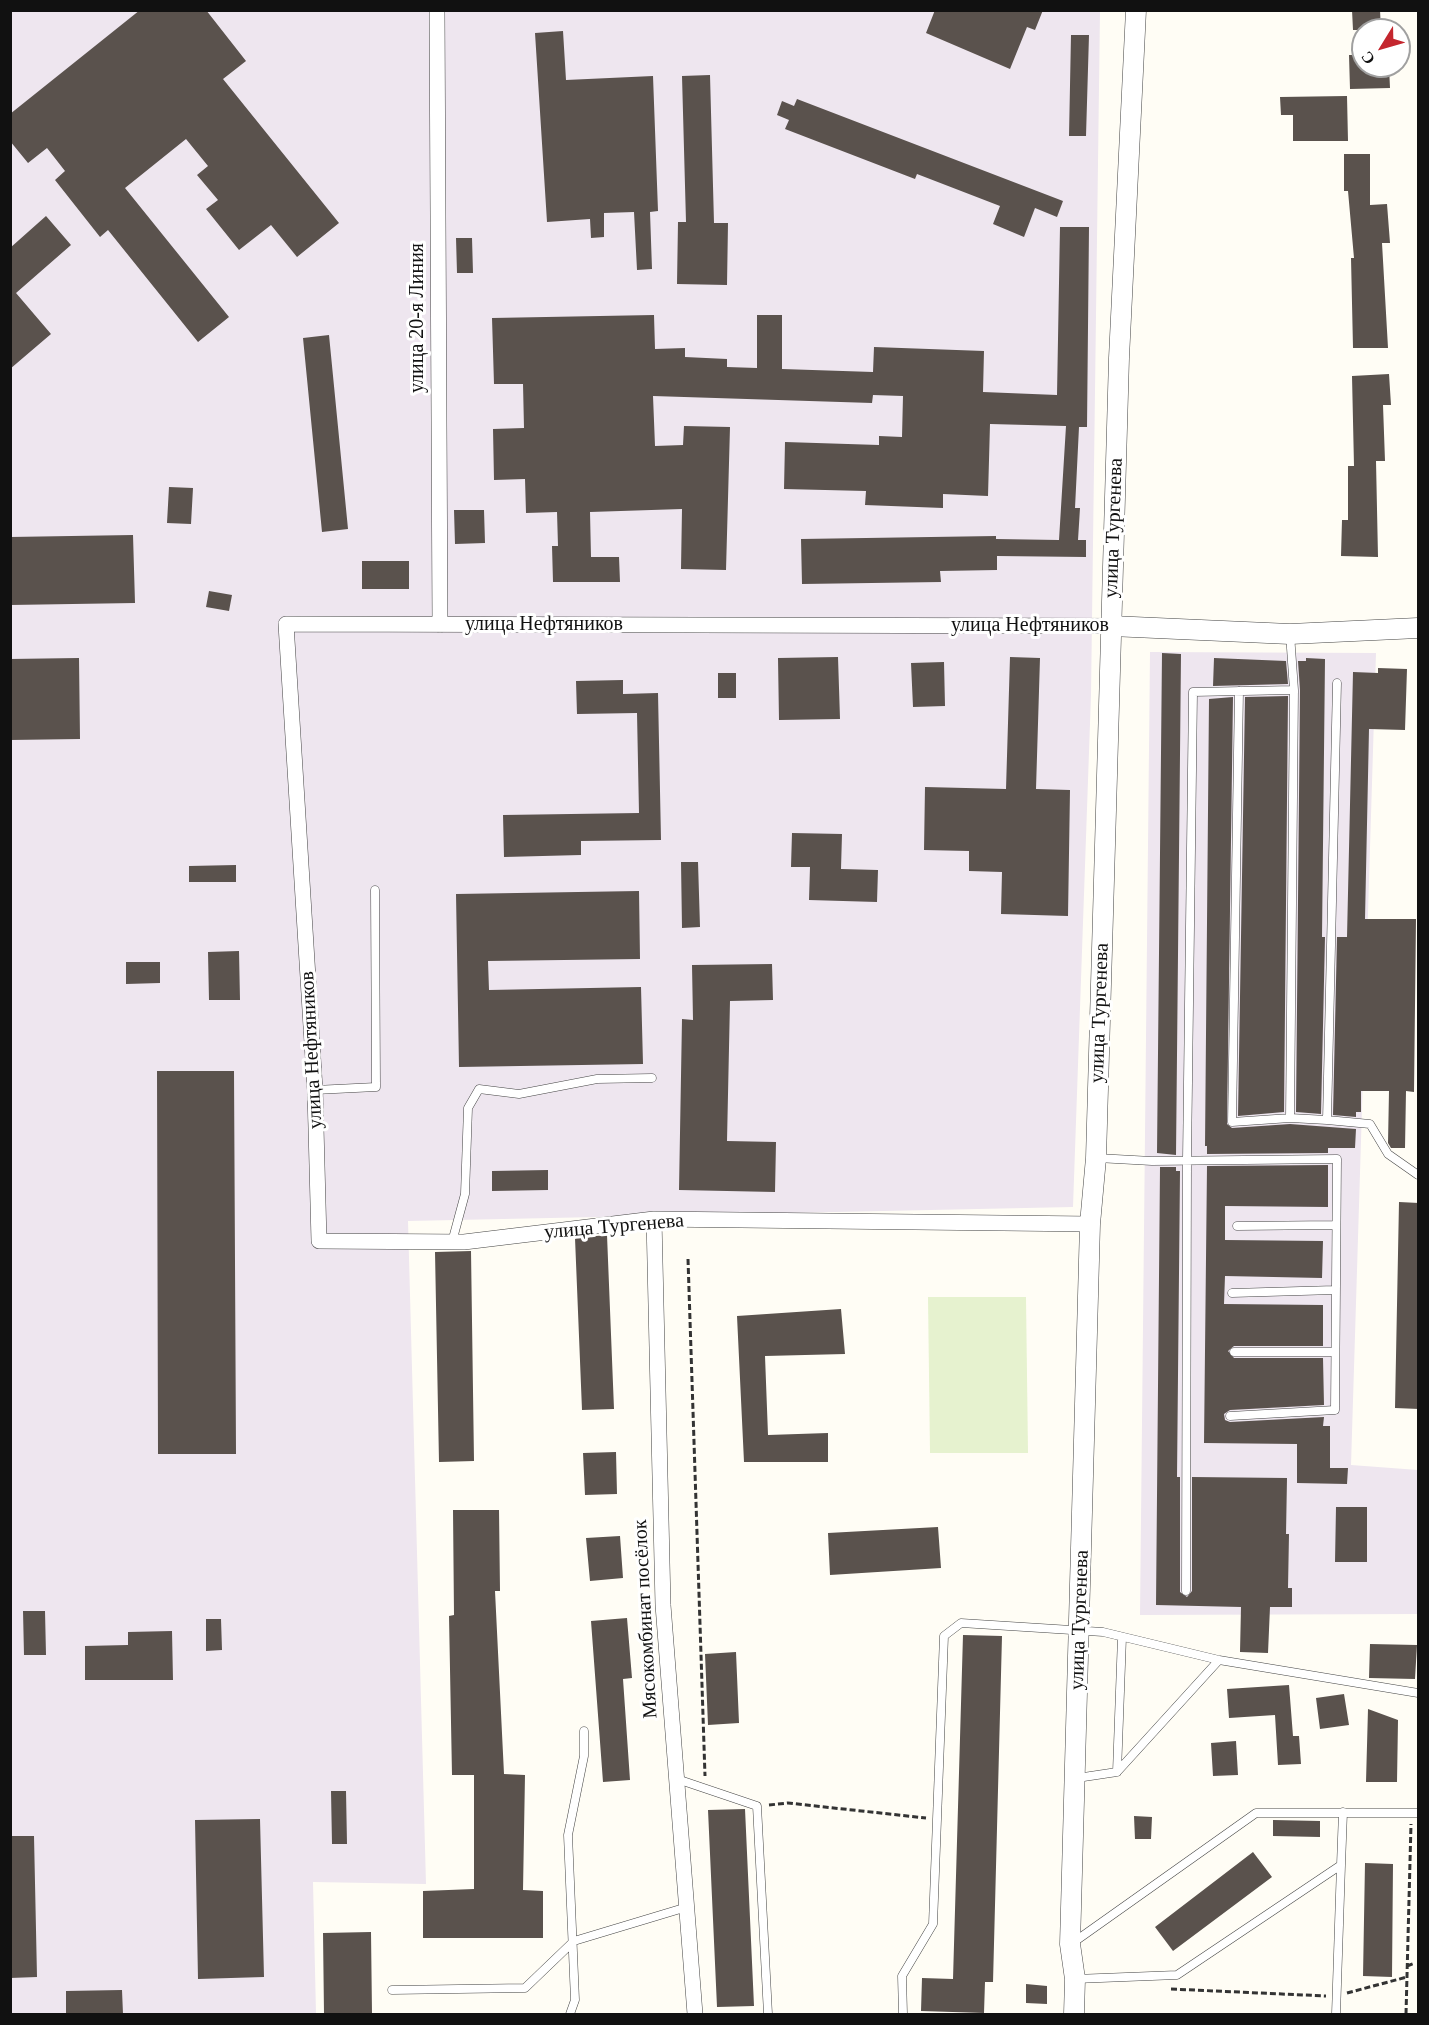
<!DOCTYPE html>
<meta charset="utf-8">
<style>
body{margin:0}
#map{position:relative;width:1429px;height:2025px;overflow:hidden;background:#fffdf5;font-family:Georgia,serif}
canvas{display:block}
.frame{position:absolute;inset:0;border:12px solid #111;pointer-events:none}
.north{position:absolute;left:1351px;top:18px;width:60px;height:60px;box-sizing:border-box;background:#fff;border:2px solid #a0a0a0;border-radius:50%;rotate:233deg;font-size:16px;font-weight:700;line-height:24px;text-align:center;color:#111}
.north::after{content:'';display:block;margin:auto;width:21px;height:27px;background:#c4262e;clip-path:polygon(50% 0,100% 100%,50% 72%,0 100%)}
</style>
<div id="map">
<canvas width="1429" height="2025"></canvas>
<div class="frame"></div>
<div class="north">С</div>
</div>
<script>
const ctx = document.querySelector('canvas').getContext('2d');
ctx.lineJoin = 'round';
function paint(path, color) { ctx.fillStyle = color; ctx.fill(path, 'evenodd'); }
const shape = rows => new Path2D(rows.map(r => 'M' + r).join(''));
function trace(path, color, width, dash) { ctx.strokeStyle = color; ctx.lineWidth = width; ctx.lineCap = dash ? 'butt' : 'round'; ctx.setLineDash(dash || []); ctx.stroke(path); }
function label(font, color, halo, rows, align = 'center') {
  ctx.font = font + ' Georgia,serif'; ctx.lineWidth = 6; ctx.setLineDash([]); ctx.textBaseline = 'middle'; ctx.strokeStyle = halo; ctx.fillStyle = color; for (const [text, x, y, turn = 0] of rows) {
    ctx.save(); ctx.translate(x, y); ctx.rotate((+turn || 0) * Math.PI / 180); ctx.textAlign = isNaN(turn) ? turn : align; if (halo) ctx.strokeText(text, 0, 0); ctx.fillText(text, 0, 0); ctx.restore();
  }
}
const industrial = shape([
 [11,11,1100,11,1091,695,1073,1207,408,1221,426,1884,313,1882,316,2014,11,2014],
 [1150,652,1376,653,1351,1465,1418,1470,1418,1614,1140,1615]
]);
const pitch = shape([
 [928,1297,1026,1297,1028,1453,930,1453]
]);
const building = shape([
 [140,10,206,10,246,61,223,79,339,223,297,257,271,225,239,250,206,209,218,200,197,175,208,166,186,139,125,188,229,317,198,342,108,230,100,237,55,180,65,171,47,148,28,163,10,141,10,114],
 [935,10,1043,10,1035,30,1027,27,1010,69,926,33],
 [1352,10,1380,10,1381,30,1353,30],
 [563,31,566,80,653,76,658,211,650,212,652,269,637,270,634,212,604,213,604,237,591,238,590,219,547,222,535,33],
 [1071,35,1089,35,1086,136,1069,136],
 [1349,55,1363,55,1363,66,1389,66,1390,88,1350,89],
 [710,75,714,223,728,223,727,285,677,284,678,222,686,222,682,76],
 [1347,96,1348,141,1293,141,1293,115,1281,115,1280,97],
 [797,99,1063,201,1057,217,1035,208,1024,237,993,224,1000,206,917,174,915,179,785,129,789,120,777,115,782,101,794,106],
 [1344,154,1370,154,1370,205,1387,204,1390,243,1382,243,1388,348,1353,348,1351,258,1354,258,1348,191,1344,191],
 [46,216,71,245,16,293,51,334,10,369,10,248],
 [1060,227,1089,227,1087,427,1079,427,1075,508,1080,508,1078,540,1086,540,1086,557,997,556,997,570,940,571,941,582,802,584,801,539,996,536,996,539,1059,540,1066,426,990,424,988,496,943,494,943,508,865,505,866,491,784,489,785,442,879,445,879,436,902,437,903,396,873,395,872,403,653,396,655,446,683,445,684,426,730,427,726,570,681,569,682,509,590,512,591,557,619,557,620,582,553,582,552,546,558,546,557,512,526,513,525,479,494,480,493,429,524,428,523,384,494,384,492,318,654,315,655,349,685,348,685,357,727,359,727,367,757,368,757,315,782,315,782,369,873,372,874,347,984,351,983,392,1057,395],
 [456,238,472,238,473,273,457,273],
 [329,335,348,529,322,532,303,338],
 [1389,374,1391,405,1383,405,1385,461,1376,461,1378,557,1341,556,1342,520,1348,520,1348,466,1354,466,1352,376],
 [169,487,193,488,191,524,167,523],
 [454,510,484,510,485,543,455,544],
 [133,535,135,603,10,605,10,537],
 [362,561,409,561,409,589,362,589],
 [209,591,232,595,229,611,206,607],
 [1162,653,1181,654,1176,1155,1157,1153],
 [838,657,840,719,779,720,778,658],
 [1010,657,1040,658,1036,789,1070,790,1068,916,1001,914,1002,872,969,871,969,851,924,850,925,787,1006,789],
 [79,658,80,739,10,740,10,659],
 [1214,658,1286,661,1288,684,1213,686],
 [1306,658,1325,659,1322,937,1325,937,1321,1114,1296,1112,1300,690,1298,661,1306,661],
 [944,662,945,706,913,707,911,663],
 [1378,668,1407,669,1405,730,1369,729,1365,919,1416,919,1414,1092,1406,1091,1405,1148,1391,1148,1388,1143,1389,1091,1361,1091,1361,1112,1356,1112,1356,1117,1333,1115,1337,937,1347,937,1353,672,1378,673],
 [718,673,736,673,736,698,718,698],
 [623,680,623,694,658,693,661,840,581,841,581,855,504,857,503,815,639,813,637,713,577,714,576,681],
 [1288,696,1284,1112,1238,1116,1245,697],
 [1233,697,1227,1124,1232,1128,1290,1124,1356,1129,1355,1148,1328,1148,1328,1153,1207,1154,1207,1146,1205,1146,1209,699],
 [792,833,842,834,841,869,878,870,877,902,809,900,810,867,791,867],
 [681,862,698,862,700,927,682,928],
 [236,865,236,882,189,882,189,866],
 [639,891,640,959,488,961,489,990,641,987,643,1064,459,1067,456,894],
 [239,951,240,1000,209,1000,208,952],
 [126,962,160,962,160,983,126,984],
 [772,964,773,1000,730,1001,727,1141,776,1142,775,1192,679,1190,682,1019,693,1020,692,965],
 [157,1071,234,1071,236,1454,158,1454],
 [1328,1165,1328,1207,1225,1206,1225,1240,1323,1241,1322,1278,1225,1276,1224,1304,1323,1305,1323,1346,1234,1346,1228,1351,1234,1358,1323,1358,1324,1405,1230,1410,1224,1414,1225,1420,1230,1422,1324,1417,1323,1426,1330,1426,1330,1468,1348,1468,1347,1484,1297,1483,1297,1444,1204,1443,1207,1166],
 [1160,1167,1176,1167,1176,1171,1180,1171,1177,1477,1180,1477,1180,1592,1187,1597,1192,1591,1192,1477,1287,1478,1286,1534,1289,1534,1288,1588,1292,1588,1292,1607,1270,1607,1268,1653,1240,1652,1241,1607,1156,1605],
 [548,1170,548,1190,492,1191,492,1171],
 [1399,1202,1419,1203,1419,1409,1395,1408],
 [607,1235,614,1409,582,1410,575,1238],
 [471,1251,474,1461,439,1462,435,1252],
 [841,1309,845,1354,765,1356,768,1435,828,1433,828,1462,744,1462,737,1316],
 [616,1452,617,1494,585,1495,583,1453],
 [1336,1507,1367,1507,1367,1562,1335,1562],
 [453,1510,499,1510,500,1591,495,1591,504,1774,525,1775,523,1890,543,1891,543,1938,423,1938,423,1891,474,1889,474,1775,452,1775,449,1616,454,1615],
 [938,1527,941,1568,830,1575,828,1533],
 [620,1536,623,1578,590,1581,586,1538],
 [23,1611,45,1611,46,1655,24,1655],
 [627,1618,632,1678,623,1679,630,1780,603,1782,591,1621],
 [206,1619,221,1619,222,1650,206,1651],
 [172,1631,173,1680,85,1680,85,1646,128,1645,128,1632],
 [963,1635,1002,1636,993,1982,985,1982,984,2013,921,2011,922,1978,953,1979],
 [1370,1644,1417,1645,1415,1679,1369,1678],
 [736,1652,739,1723,708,1725,705,1654],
 [1289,1685,1293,1736,1299,1736,1301,1764,1278,1765,1275,1715,1229,1718,1227,1689],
 [1344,1694,1349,1725,1320,1729,1316,1698],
 [1368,1709,1398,1720,1397,1782,1366,1782],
 [1236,1741,1238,1775,1213,1776,1211,1743],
 [331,1791,346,1791,347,1844,332,1844],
 [745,1809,754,2006,717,2007,708,1810],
 [1134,1816,1152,1817,1151,1839,1135,1839],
 [260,1819,264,1977,198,1979,195,1820],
 [1273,1820,1320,1821,1320,1837,1273,1836],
 [10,1836,34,1836,37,1977,10,1978],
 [1253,1852,1272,1877,1173,1951,1155,1927],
 [1365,1863,1393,1864,1392,1977,1363,1976],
 [371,1932,372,2014,324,2014,323,1933],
 [1026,1984,1047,1986,1047,2004,1026,2003],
 [122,1990,123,2014,66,2014,66,1991]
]);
const path = shape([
 [688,1259,705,1776],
 [769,1805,788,1803,926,1818],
 [1407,1966,1415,1963],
 [1171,1989,1326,1996],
 [1347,1993,1407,1977],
 [1406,2014,1411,1824]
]);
const service = shape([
 [1290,634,1294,690],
 [315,1090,376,1087,375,890],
 [1290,1118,1327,1120,1337,683],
 [1327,1120,1370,1124,1388,1154,1418,1175],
 [1097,1158,1152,1161,1337,1159,1335,1410,1230,1416],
 [1237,1226,1335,1225],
 [452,1242,465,1194,468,1108,479,1089,519,1094,597,1079,652,1078],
 [1232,1293,1335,1290],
 [1234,1352,1333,1352],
 [1186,1591,1187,1160,1193,692,1294,690,1290,1118,1232,1122,1239,691],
 [1117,1772,1219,1660],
 [1077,1778,1117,1772,1122,1637],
 [677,1779,757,1806,768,2014],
 [1074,1942,1256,1813,1418,1813],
 [1075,1979,1177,1975,1341,1865,1343,1812],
 [392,1990,525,1988,574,1941,687,1907],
 [570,2014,575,2000,568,1835,584,1756,584,1731],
 [903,2014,902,1976,933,1924,944,1636,961,1623,1103,1632,1219,1660,1418,1693],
 [1336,2014,1341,1865]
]);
const minor = shape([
 [437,10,440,625],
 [654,1219,663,1605,695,2014],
 [1090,1224,654,1219,464,1242,319,1241,315,1090,286,624,1111,626]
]);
const tertiary = shape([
 [1111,626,1290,634,1418,628],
 [1074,2014,1075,1979,1070,1944,1090,1224,1096,1158,1119,358,1136,10]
]);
const streetNames = [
 ["улица 20-я Линия",418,318,-90],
 ["улица Тургенева",1114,528,-88],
 ["улица Нефтяников",544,625],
 ["улица Нефтяников",1030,626],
 ["улица Тургенева",1100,1013,-88],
 ["улица Нефтяников",312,1050,-93],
 ["улица Тургенева",614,1227,-5],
 ["Мясокомбинат посёлок",646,1619,-93],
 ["улица Тургенева",1080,1620,-88]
];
paint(industrial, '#eee6ef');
paint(pitch, '#e6f2cf');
paint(building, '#5a524d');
trace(service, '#444', 9);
trace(minor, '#444', 16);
trace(tertiary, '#444', 21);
trace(path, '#333', 3, [6, 3]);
trace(service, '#fff', 8);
trace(minor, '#fff', 15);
trace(tertiary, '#fff', 20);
label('20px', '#111', '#fff', streetNames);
</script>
